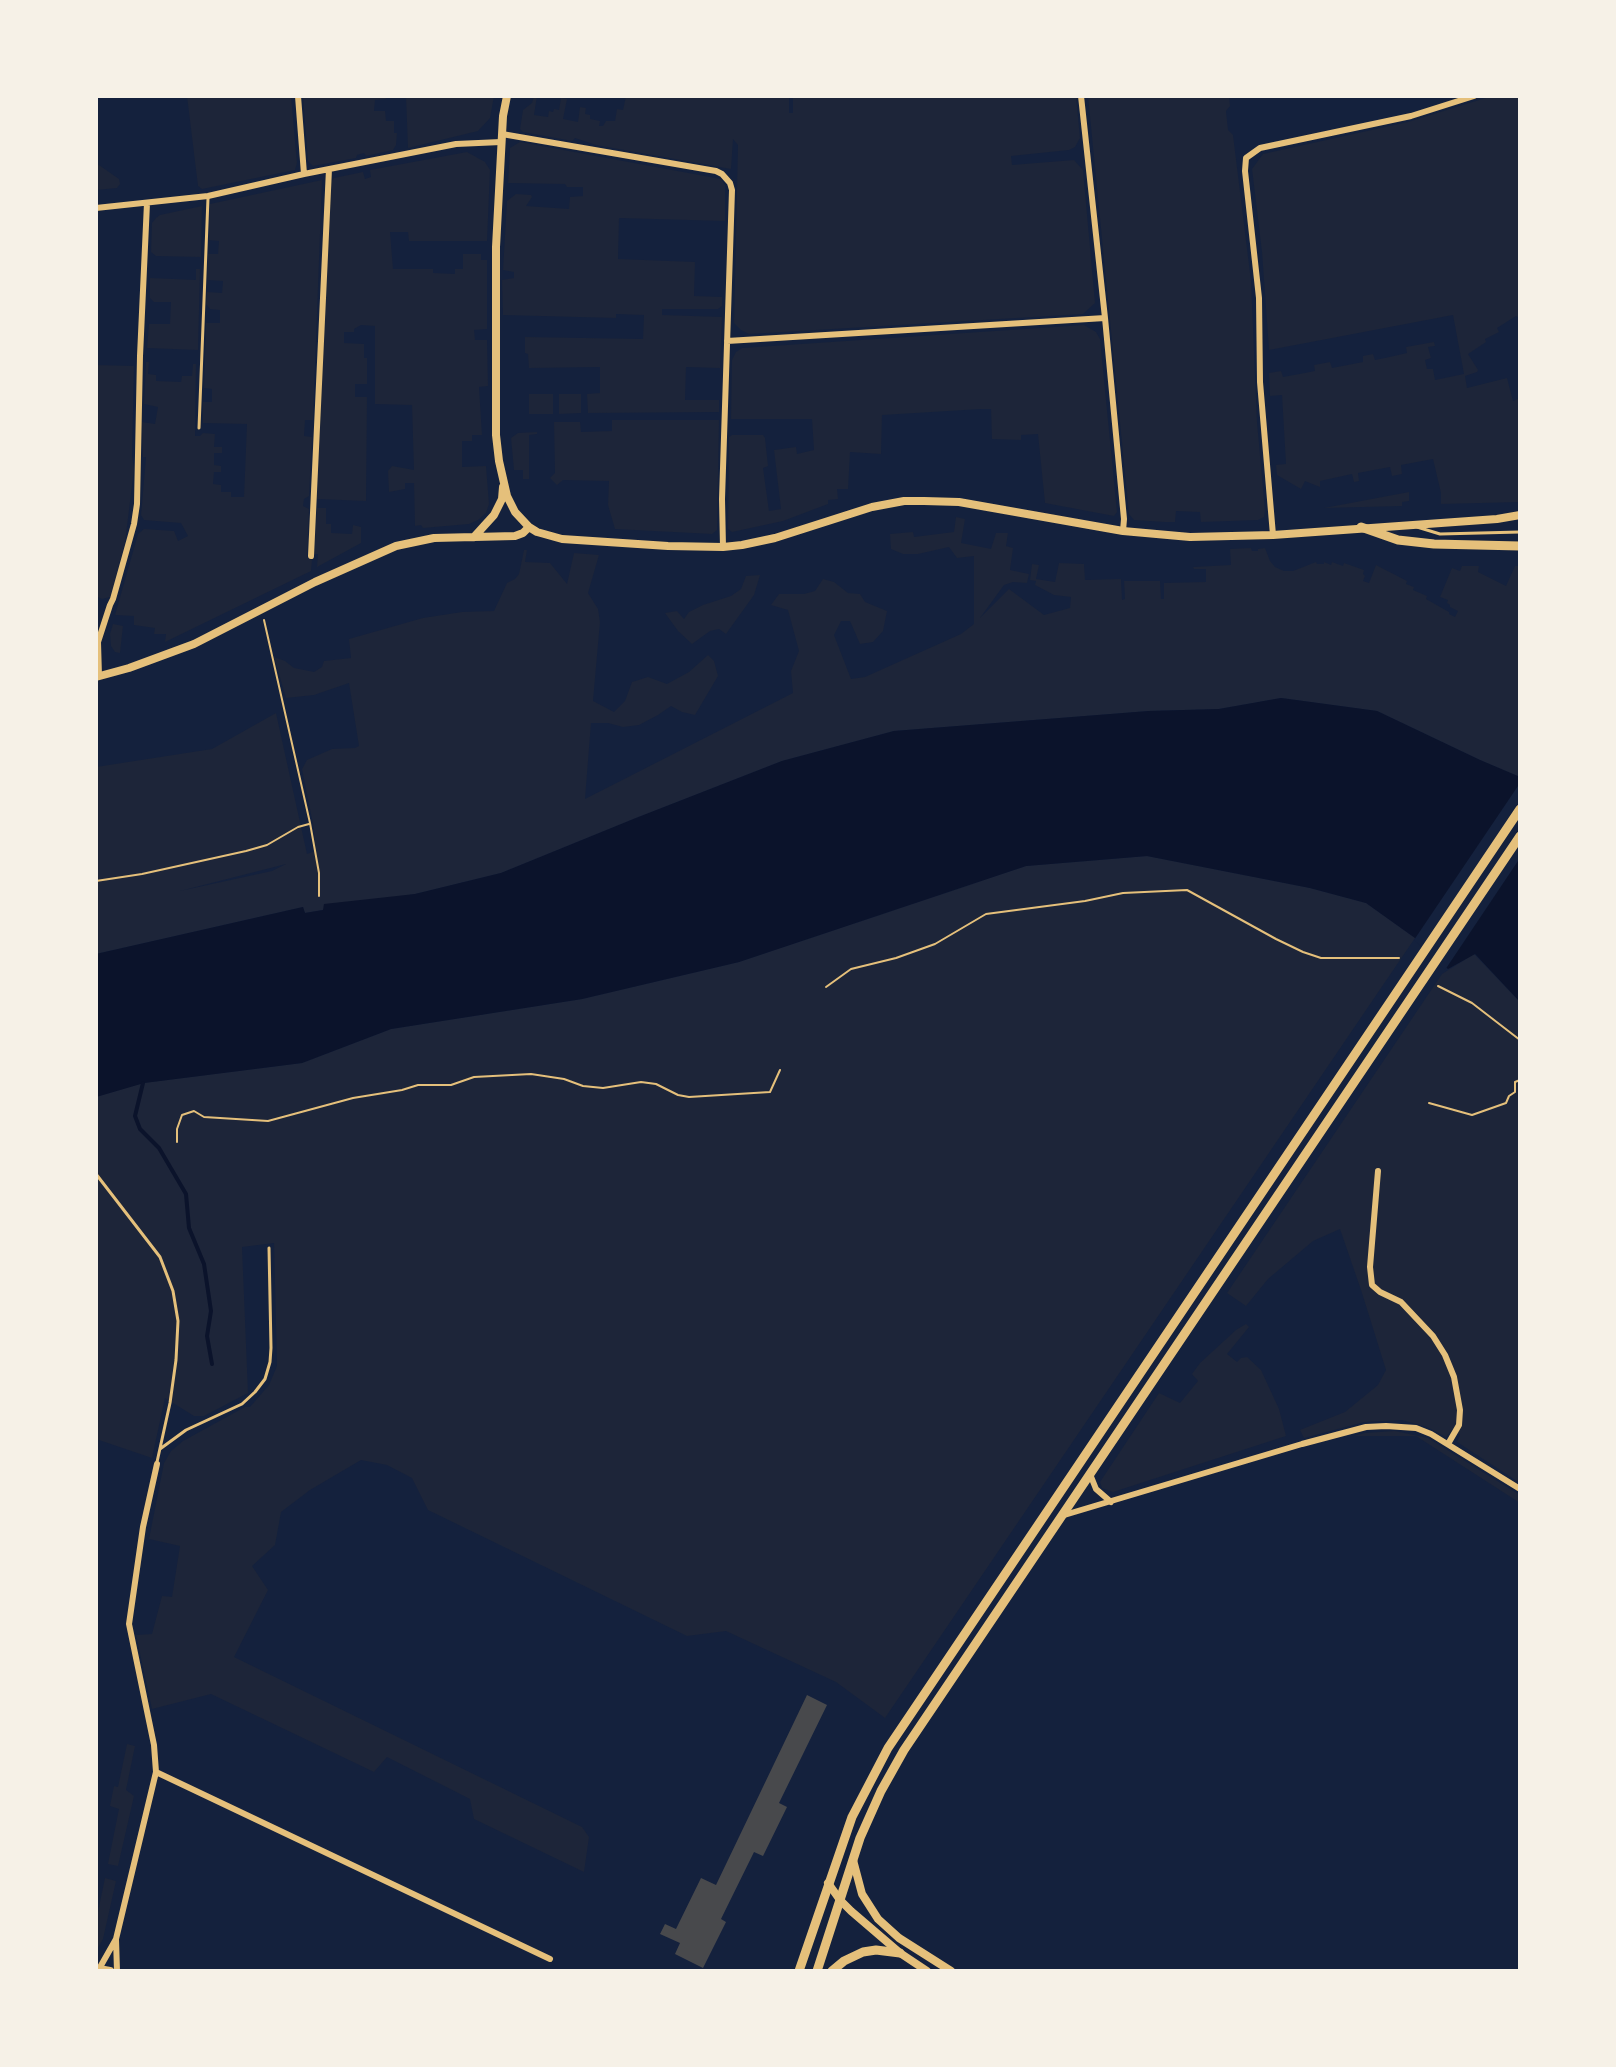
<!DOCTYPE html>
<style>
body{margin:0}
#map{position:relative;width:1616px;height:2067px;overflow:hidden;background:#14213d;font-family:Mulish,sans-serif}
canvas{display:block}
.frame{position:absolute;inset:0;border:98px solid #f6f1e7;pointer-events:none}
</style>
<div id="map">
<canvas width="1616" height="2067"></canvas>
<div class="frame"></div>
</div>
<script>
const ctx = document.querySelector('canvas').getContext('2d');
ctx.lineJoin = 'round';
function paint(path, color) { ctx.fillStyle = color; ctx.fill(path, 'evenodd'); }
const shape = rows => new Path2D(rows.map(r => 'M' + r).join(''));
function trace(path, color, width, dash) { ctx.strokeStyle = color; ctx.lineWidth = width; ctx.lineCap = dash ? 'butt' : 'round'; ctx.setLineDash(dash || []); ctx.stroke(path); }
const green = shape([
 [187,96,291,96,297,163,295,170,202,189,198,186],
 [303,96,385,96,386,99,375,100,374,111,385,111,386,121,394,121,394,133,397,133,396,145,393,150,366,156,364,153,357,155,356,158,313,166,308,161],
 [406,96,494,96,490,118,478,131,408,148],
 [534,96,537,96,534,115,548,117,549,111,553,112,554,109,559,110,561,98,567,99,563,119,578,122,580,107,586,108,585,114,590,115,590,119,600,121,599,126,603,126,606,121,615,121,617,109,623,110,626,96,789,96,789,113,793,113,793,96,1076,96,1080,138,1075,147,1069,150,1011,156,1012,165,1074,160,1083,170,1095,303,1083,314,749,334,741,330,734,323,738,145,733,139,731,169,596,145,575,138,572,141,523,132,520,129,523,110,532,103],
 [1088,96,1229,96,1230,106,1226,111,1228,130,1233,135,1251,281,1257,422,1265,511,1264,517,1258,520,1201,522,1200,512,1176,511,1175,522,1165,522,1134,520,1129,514],
 [1492,96,1520,96,1520,319,1516,316,1497,328,1499,332,1485,339,1486,342,1468,354,1478,370,1477,372,1465,376,1467,388,1507,378,1513,401,1520,398,1520,502,1441,504,1441,493,1433,459,1401,465,1402,474,1392,476,1390,467,1358,473,1359,481,1354,482,1352,474,1320,481,1320,487,1305,481,1301,489,1277,475,1276,465,1286,464,1282,395,1270,396,1269,373,1281,371,1283,377,1305,373,1315,371,1314,365,1330,362,1332,368,1363,362,1363,356,1373,354,1375,360,1385,358,1407,353,1406,347,1434,342,1435,346,1428,347,1431,358,1425,360,1427,369,1433,369,1435,380,1464,374,1453,315,1269,350,1262,252,1252,169,1263,154,1408,122],
 [520,142,721,179,725,185,725,221,619,218,618,259,695,262,694,296,722,297,722,306,718,309,662,309,662,315,722,317,720,368,686,367,685,400,719,400,719,412,588,413,587,394,600,393,600,367,529,368,528,354,525,353,525,337,643,339,644,315,616,314,616,318,503,315,502,280,514,278,514,272,503,270,507,201,516,194,531,195,532,197,526,206,569,209,570,197,583,196,583,187,567,187,565,184,508,183,510,148],
 [467,152,485,162,490,170,487,241,409,241,408,232,390,232,393,269,433,269,433,273,455,274,455,269,463,269,463,254,481,254,481,260,487,260,487,329,474,330,475,340,487,340,488,386,479,387,482,435,472,435,472,441,462,441,462,467,486,466,489,504,486,513,478,520,469,524,423,528,421,525,415,526,414,483,405,483,405,489,389,492,388,471,392,466,414,470,412,405,375,404,375,326,361,325,354,329,354,332,344,332,344,343,364,344,364,358,367,358,367,384,355,384,355,397,367,397,366,501,317,499,330,183,334,178,363,172,365,179,371,177,370,170],
 [96,163,119,179,120,184,117,188,96,190],
 [322,180,313,420,305,420,304,436,312,437,309,496,304,499,303,506,309,509,307,557,312,560,311,571,165,642,166,634,154,634,155,628,134,625,134,616,115,615,138,534,144,529,174,531,178,541,188,536,181,523,144,520,141,515,146,457,143,457,142,422,155,424,158,407,144,404,146,362,149,362,148,374,156,375,156,381,181,382,182,376,192,376,193,364,196,364,195,436,200,436,203,433,215,434,214,447,222,447,222,453,214,453,214,465,221,466,221,472,214,472,213,484,221,485,221,492,231,492,231,497,244,497,247,424,203,423,203,402,212,402,212,389,204,388,206,323,220,323,220,310,210,309,206,304,207,292,222,293,223,281,207,280,208,254,218,254,219,241,209,240,210,204],
 [202,206,201,257,156,256,151,252,152,223,156,218,160,215],
 [196,269,200,269,198,350,147,348,149,324,170,324,171,302,154,302,150,298,150,278,196,280],
 [1084,325,1096,332,1100,339,1117,512,1114,516,1045,503,1038,434,1021,435,1021,440,992,439,991,409,981,409,882,415,881,454,850,452,848,489,837,489,838,499,828,500,828,504,783,521,732,532,728,529,729,437,732,435,763,435,765,438,768,466,763,468,769,511,781,509,774,450,796,447,797,454,814,450,812,419,731,419,732,360,736,352,742,348],
 [96,365,134,366,132,456,134,469,125,543,110,597,102,599,96,596],
 [529,394,553,394,553,414,529,414],
 [559,394,581,394,581,413,559,414],
 [612,420,719,420,717,530,712,534,615,529,608,505,609,481,563,480,557,485,550,478,555,473,554,422,580,422,581,432,612,431],
 [537,432,537,434,529,435,529,479,523,479,523,470,514,470,511,438,518,433],
 [1409,492,1409,501,1402,502,1402,506,1324,508],
 [317,508,326,508,326,524,331,524,331,533,352,534,353,525,361,527,361,543,317,567,318,554,314,554],
 [956,517,965,519,961,543,991,549,996,533,1008,533,1006,546,1013,548,1010,570,1029,574,1027,583,1013,582,1004,585,980,618,1009,589,1044,615,1070,608,1071,597,1054,595,1035,585,1036,581,1030,580,1032,564,1039,565,1036,579,1055,582,1059,563,1084,564,1085,580,1121,579,1122,600,1125,599,1124,581,1160,581,1161,599,1164,599,1164,583,1206,582,1206,569,1194,569,1193,567,1231,565,1230,549,1251,548,1252,551,1258,551,1258,549,1265,548,1270,561,1275,567,1284,571,1293,571,1316,562,1317,564,1324,564,1324,562,1331,565,1332,562,1343,566,1344,563,1364,570,1363,574,1365,576,1363,581,1369,583,1376,565,1407,581,1406,584,1414,587,1413,590,1427,596,1426,599,1449,612,1449,614,1455,617,1458,611,1450,607,1450,605,1447,603,1448,600,1440,597,1452,568,1460,571,1462,566,1479,566,1478,572,1506,586,1515,566,1520,566,1520,777,1480,760,1377,711,1281,698,1219,709,1149,711,894,731,782,761,636,818,501,873,415,894,305,913,303,907,96,954,96,767,212,749,276,713,307,854,315,851,314,829,302,769,307,760,332,749,355,748,359,746,349,683,314,695,286,698,274,657,285,661,294,668,314,672,322,667,324,661,351,658,349,639,423,618,462,612,494,611,507,583,515,579,519,574,524,550,527,550,525,562,550,563,567,584,574,553,599,555,588,593,598,609,600,622,593,701,614,712,625,701,632,682,648,677,667,684,689,672,708,655,714,661,718,676,695,715,682,712,671,706,658,715,639,725,623,727,608,723,591,723,585,799,793,693,791,671,799,651,788,610,771,605,779,594,804,594,815,591,823,579,834,582,848,593,860,594,865,602,887,611,883,631,873,642,860,644,850,621,841,621,834,635,851,679,865,677,961,634,974,624,974,556,957,558,949,547,918,554,903,554,891,549,890,534,913,532,914,537,954,532],
 [286,864,272,871,180,891],
 [760,575,754,595,726,634,719,629,710,631,692,644,678,631,665,613,677,611,684,619,689,612,703,605,731,596,741,589,746,576],
 [113,624,123,626,120,653,115,652,111,646,110,634],
 [1147,856,1310,888,1366,903,1415,938,885,1718,836,1682,726,1631,687,1636,428,1510,412,1478,387,1465,361,1460,310,1490,281,1512,275,1545,252,1566,268,1590,234,1657,582,1827,589,1837,584,1872,474,1819,470,1799,387,1757,374,1772,211,1694,152,1709,136,1635,152,1634,162,1596,172,1597,180,1546,149,1539,164,1463,171,1451,183,1441,245,1407,250,1407,269,1385,277,1366,274,1243,242,1247,248,1393,204,1416,194,1416,165,1398,152,1458,96,1439,96,1097,143,1083,302,1063,391,1029,582,999,739,962,1026,866],
 [1474,954,1520,1002,1520,1483,1457,1442,1460,1435,1453,1429,1446,1437,1427,1427,1402,1420,1364,1422,1304,1438,1300,1430,1345,1412,1378,1385,1386,1370,1362,1293,1340,1229,1313,1241,1268,1279,1246,1306,1227,1293,1442,974],
 [1246,1324,1249,1327,1227,1354,1237,1362,1241,1358,1247,1357,1261,1370,1279,1409,1286,1436,1113,1492,1102,1488,1100,1482,1159,1393,1180,1403,1198,1381,1192,1374,1200,1363,1236,1330],
 [1395,1431,1428,1438,1515,1492,1520,1495,1520,1503,1416,1436,1354,1436,1365,1433],
 [127,1744,135,1746,126,1790,134,1796,118,1866,108,1864,119,1809,110,1806,114,1786,118,1787],
 [105,1878,116,1881,103,1939,96,1951,96,1921]
]);
const water = shape([
 [1281,698,1377,711,1480,760,1520,777,1520,1002,1475,954,1448,969,1415,938,1366,903,1310,888,1147,856,1026,866,739,962,582,999,391,1029,302,1063,144,1083,96,1097,96,954,303,907,305,913,323,910,324,904,415,894,501,873,636,818,782,761,894,731,1149,711,1219,709]
]);
const pier = shape([
 [1520,783,1520,858,1445,970,1414,940]
]);
const stream = shape([
 [143,1083,135,1116,140,1129,159,1148,186,1194,189,1228,204,1264,211,1311,207,1336,212,1364]
]);
const building = shape([
 [807,1695,827,1705,779,1803,787,1807,763,1856,754,1852,721,1919,726,1922,703,1968,675,1954,680,1943,660,1934,665,1924,676,1929,701,1878,716,1885]
]);
const path = shape([
 [264,620,310,823,319,873,319,896],
 [96,881,142,874,246,851,267,845,298,827,309,824],
 [1438,986,1472,1003,1520,1040],
 [826,987,851,969,896,958,935,944,986,914,1085,901,1123,893,1187,890,1276,939,1303,952,1321,958,1399,958],
 [1429,1103,1472,1115,1506,1103,1509,1096,1515,1092,1515,1082,1520,1080],
 [177,1142,177,1129,182,1115,194,1111,204,1117,268,1121,353,1098,402,1090,418,1085,451,1085,474,1077,531,1074,564,1079,583,1086,603,1088,641,1082,656,1084,678,1095,689,1097,770,1092,780,1070]
]);
const service = shape([
 [199,428,208,198],
 [1417,527,1440,534,1520,532],
 [96,1174,160,1257,173,1291,178,1321,176,1360,170,1403,157,1462],
 [160,1449,186,1430,242,1404,255,1392,265,1379,270,1362,271,1348,269,1248]
]);
const minor = shape([
 [298,96,304,174],
 [1081,96,1105,318,1124,519,1123,531],
 [502,134,716,171,722,174,730,183,732,190,722,499,723,547],
 [96,208,208,196,304,174,456,144,501,142],
 [727,341,1105,318],
 [1273,535,1260,382,1259,298,1245,171,1246,158,1260,148,1411,116,1474,96],
 [311,556,329,169],
 [99,676,98,642,110,605,113,599,134,524,137,504,140,356,147,203],
 [1378,1171,1370,1267,1372,1285,1380,1292,1401,1302,1433,1336,1445,1355,1454,1377,1460,1410,1459,1425,1448,1444],
 [1090,1474,1096,1489,1111,1502],
 [1061,1516,1302,1444,1366,1427,1386,1426,1416,1428,1431,1434,1520,1489],
 [156,1772,154,1745,129,1624,143,1527,157,1464],
 [99,1969,116,1939],
 [117,1971,116,1939,156,1772,550,1959]
]);
const tertiary = shape([
 [507,96,503,116,496,247,496,435,499,461,507,496,515,512,529,527,537,532,562,539,668,546,723,547,742,545,775,538,872,507,904,501,924,501,959,502,1123,531,1190,537,1273,535,1497,519,1520,515],
 [474,537,494,515,502,499,503,487],
 [96,677,129,668,194,644,315,582,396,546,434,538,515,536,523,533,529,527],
 [853,1860,862,1894,878,1919,899,1938,951,1971],
 [828,1883,840,1900,851,1911,900,1953,927,1971],
 [96,1970,99,1969,110,1971]
]);
const primary = shape([
 [1361,527,1398,540,1434,544,1520,546],
 [799,1971,852,1817,888,1748,1520,809],
 [817,1971,860,1838,881,1791,904,1750,1520,836],
 [832,1971,844,1961,863,1952,876,1950,900,1953]
]);
paint(green, '#1d2539');
paint(water, '#0b132b');
paint(pier, '#14213d');
trace(stream, '#0b132b', 4);
paint(building, '#48494c');
trace(path, '#e5c07b', 2);
trace(service, '#e5c07b', 3);
trace(minor, '#e5c07b', 6);
trace(tertiary, '#e5c07b', 8);
trace(primary, '#e5c07b', 9);
</script>
